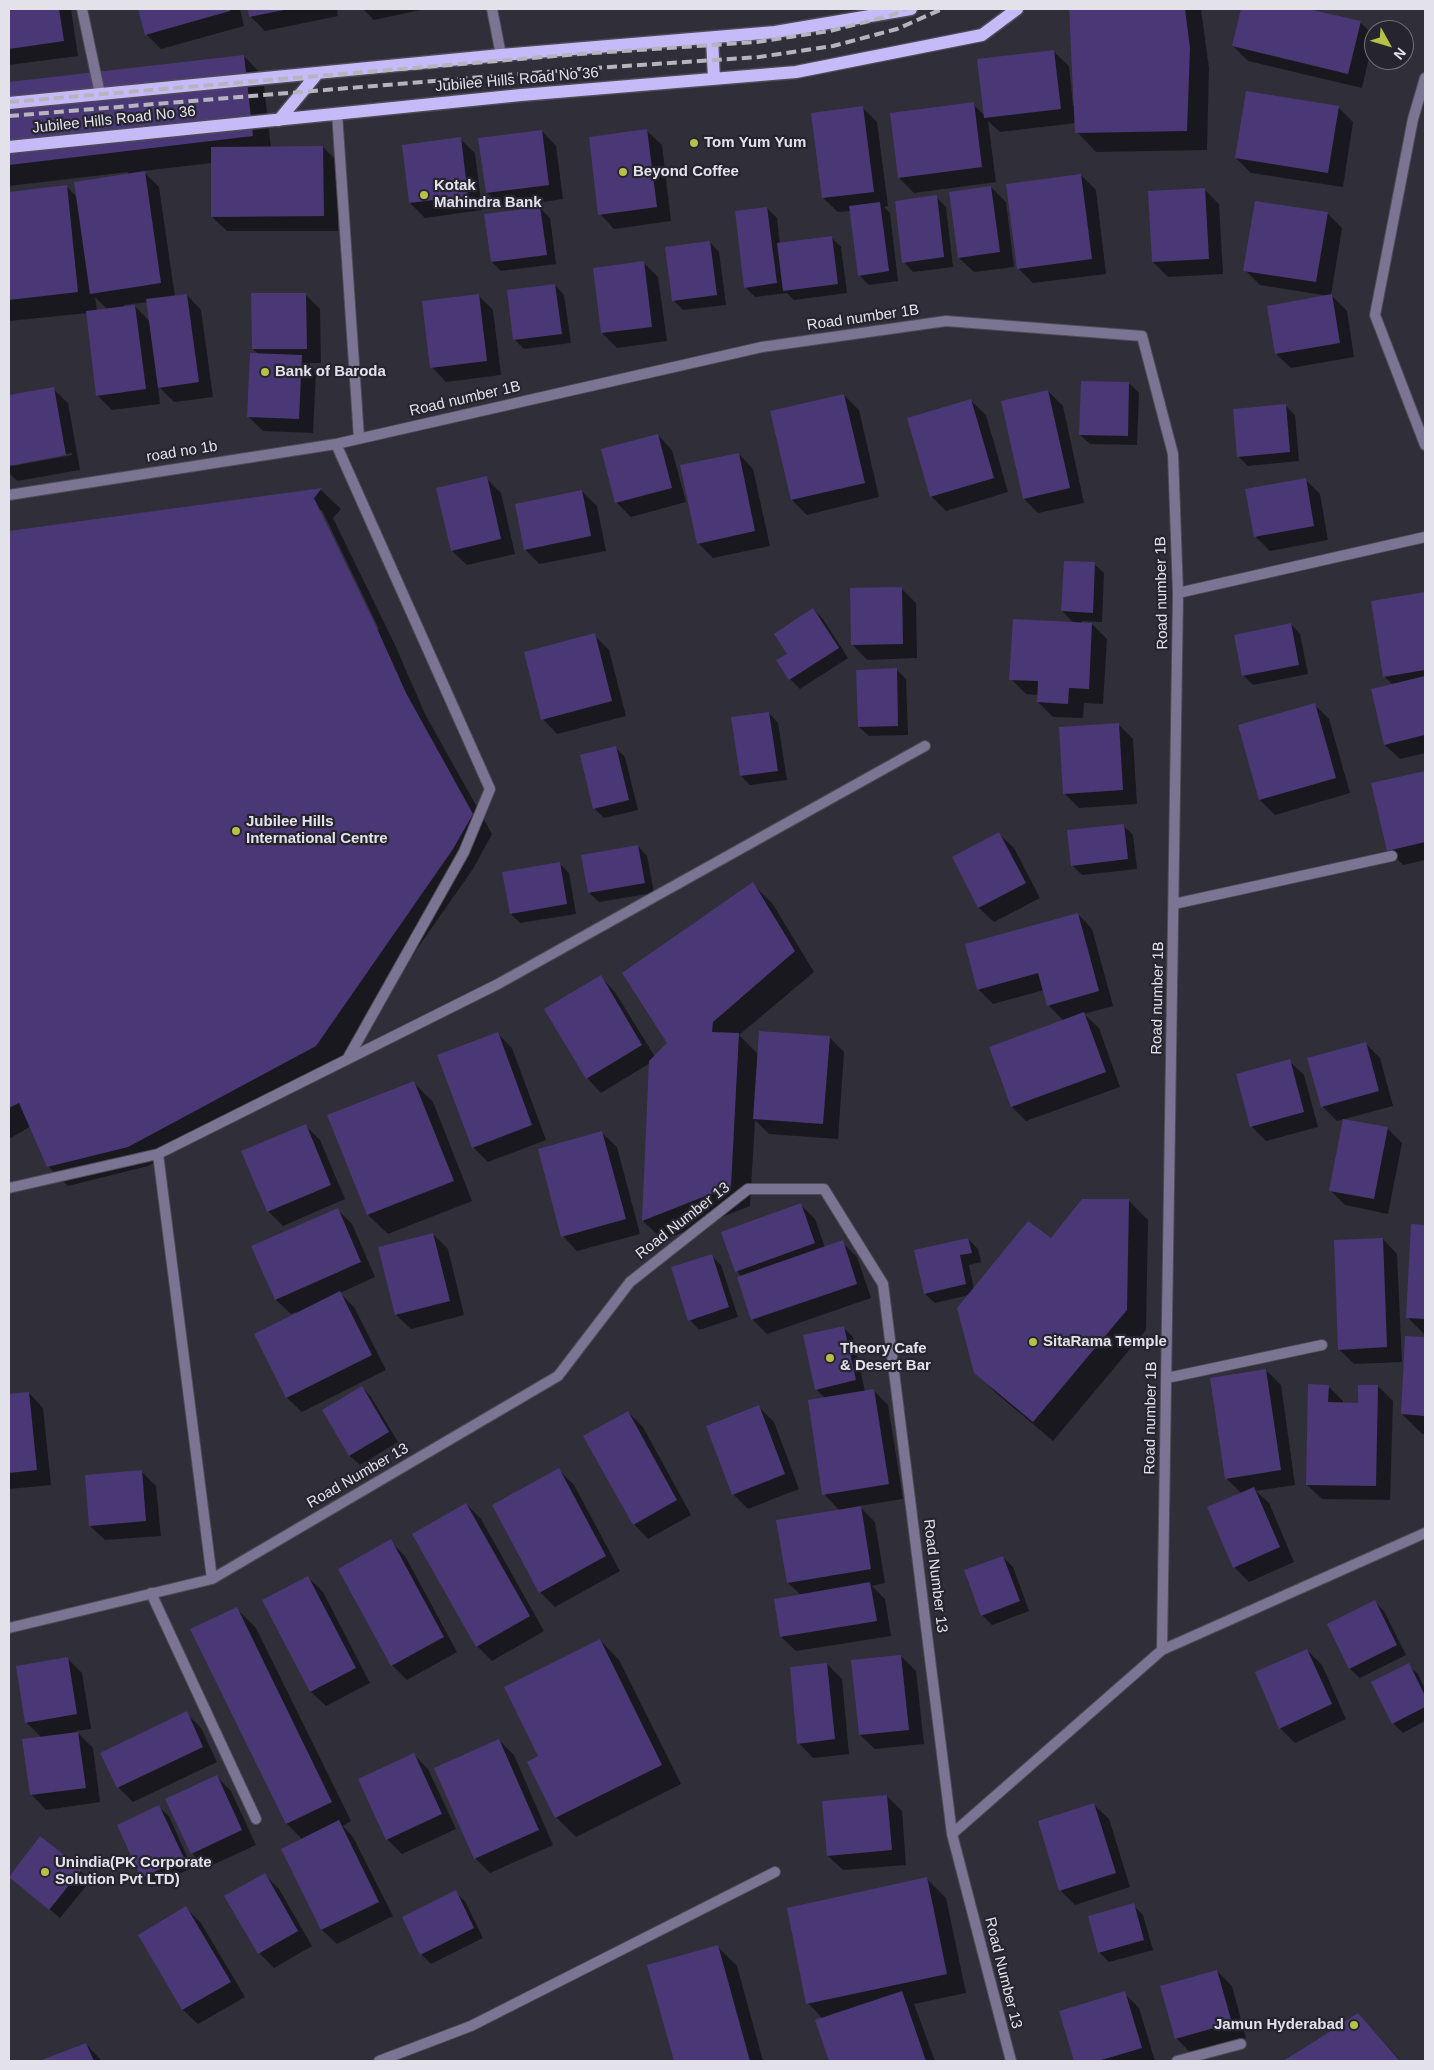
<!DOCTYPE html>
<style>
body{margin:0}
#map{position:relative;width:1434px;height:2070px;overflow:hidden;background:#302e39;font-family:Arial,sans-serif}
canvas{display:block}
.frame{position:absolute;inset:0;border:10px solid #e3e2ea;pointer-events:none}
.north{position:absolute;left:1364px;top:20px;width:50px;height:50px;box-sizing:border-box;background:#26242f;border:1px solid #72707a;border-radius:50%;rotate:129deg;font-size:14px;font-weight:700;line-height:20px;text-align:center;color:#e3e2ea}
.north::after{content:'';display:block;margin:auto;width:18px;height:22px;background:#b6c148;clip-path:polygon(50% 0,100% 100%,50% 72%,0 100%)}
</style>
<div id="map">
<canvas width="1434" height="2070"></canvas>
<div class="frame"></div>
<div class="north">N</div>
</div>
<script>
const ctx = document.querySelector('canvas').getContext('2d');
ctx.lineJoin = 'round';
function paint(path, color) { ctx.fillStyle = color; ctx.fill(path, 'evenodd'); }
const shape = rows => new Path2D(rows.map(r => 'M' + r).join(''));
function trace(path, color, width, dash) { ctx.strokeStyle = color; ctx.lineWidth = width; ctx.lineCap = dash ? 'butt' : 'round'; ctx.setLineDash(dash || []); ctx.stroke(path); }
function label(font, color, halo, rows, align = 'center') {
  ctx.font = font + ' Arial,sans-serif'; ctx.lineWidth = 4.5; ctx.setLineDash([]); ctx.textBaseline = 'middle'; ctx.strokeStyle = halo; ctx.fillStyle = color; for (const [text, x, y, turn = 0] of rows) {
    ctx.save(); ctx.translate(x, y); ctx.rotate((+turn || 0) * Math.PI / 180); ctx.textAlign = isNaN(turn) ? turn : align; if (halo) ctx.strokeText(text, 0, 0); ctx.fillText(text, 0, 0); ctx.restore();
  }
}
const shadow = shape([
 [9,9,71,9,78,56,9,65],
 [139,9,240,9,244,26,161,49,146,34],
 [249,9,337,9,338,16,265,31,250,16],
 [363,9,425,9,374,20],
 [1071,9,1201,9,1209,68,1207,150,1096,152,1077,132,1076,123,1000,132,988,121,996,182,914,193,899,178,973,104,984,115,1054,52,1069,66,1073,105,1075,105,1069,10],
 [1242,9,1302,9,1360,22,1374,36,1362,88,1248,61,1233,46],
 [244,56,263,76,271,148,323,147,338,162,338,231,227,231,212,217,212,163,143,171,159,187,175,297,187,295,201,310,213,397,174,402,158,386,160,404,112,410,97,395,88,313,9,321,9,193,67,187,77,197,128,175,128,172,9,186,9,83],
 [95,297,108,310,97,311],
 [148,302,150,322,135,306,124,308,124,305],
 [862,107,877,122,888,206,884,207,890,213,898,281,869,285,859,275,851,211,838,212,823,198],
 [1338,107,1353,122,1343,187,1251,173,1236,158],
 [542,131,556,146,563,199,502,208,487,193],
 [647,131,662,145,671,221,614,229,600,214],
 [460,139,475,153,482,210,425,218,410,203,403,146],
 [1081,175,1096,190,1106,274,1033,283,1018,268],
 [991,187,1006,202,1014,267,974,272,959,258],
 [1205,190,1219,204,1223,274,1168,277,1153,262],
 [936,197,946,207,953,267,913,272,904,262],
 [540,208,550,218,556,264,501,271,492,262],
 [767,208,777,218,780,244,831,237,841,247,847,293,794,300,787,293,755,297,745,287],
 [1327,213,1342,228,1331,295,1347,311,1354,357,1291,368,1276,354,1329,296,1260,285,1245,270],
 [710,242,719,252,726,305,683,310,673,300],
 [643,262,658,277,667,341,617,348,602,333,594,269],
 [555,285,564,295,571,343,524,349,514,339],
 [305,294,320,309,321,363,308,363,316,371,313,433,263,431,248,416,259,355,253,349],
 [478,295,493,310,501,375,446,382,432,367],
 [1129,383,1139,393,1137,445,1090,444,1080,435],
 [53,389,68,403,80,470,17,481,9,473,9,397],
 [72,453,72,455,13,466,13,464],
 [1048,391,1063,406,1084,503,1038,513,1024,499],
 [844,395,859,410,879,497,807,515,792,500,772,412],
 [971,401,986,415,1008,492,946,511,931,496],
 [1285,405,1295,415,1299,461,1248,466,1238,456],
 [658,435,672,450,686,502,631,517,616,502],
 [739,454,753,469,770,546,713,558,698,543],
 [486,478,501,493,515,554,467,565,452,551],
 [1305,479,1320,494,1328,540,1270,551,1255,536],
 [321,490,341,509,333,518,395,645,425,714,492,834,473,869,335,1066,148,1166,68,1186,48,1166,31,1126,9,1139,9,532],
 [319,510,322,510,379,629,377,630],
 [582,491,597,506,606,551,539,564,525,549],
 [1094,564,1104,573,1102,622,1082,621,1081,623,1092,624,1107,639,1103,704,1084,703,1083,718,1053,717,1038,702,1038,695,1026,694,1011,679,1074,623,1062,611],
 [901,588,916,603,917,658,867,660,853,645],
 [1425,593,1425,753,1400,759,1385,745,1393,685,1384,676,1372,602],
 [813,609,823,619,848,658,800,689,790,679,788,654],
 [1291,624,1300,634,1308,674,1253,685,1243,675],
 [594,635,609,650,626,716,557,734,543,719],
 [896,669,906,679,908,735,869,736,859,727],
 [1314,704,1329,719,1350,793,1275,815,1260,800],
 [769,713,778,723,787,780,750,785,741,776],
 [1118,724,1133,739,1137,804,1079,808,1065,794],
 [615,747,625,757,638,810,604,818,595,809,582,756],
 [1425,772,1425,860,1403,865,1388,850,1372,784],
 [1123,825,1133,835,1137,869,1082,875,1072,865],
 [999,834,1014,848,1040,898,994,922,979,908,953,858],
 [638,846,647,856,654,893,599,902,589,893],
 [559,863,569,873,576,914,520,923,511,914],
 [752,884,772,903,814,972,739,1035,759,1055,829,1037,844,1052,838,1139,769,1134,755,1120,750,1206,663,1240,643,1221,650,1063,601,1093,587,1078,601,977,615,992,655,1057,668,1043],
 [1078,914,1092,929,1113,1006,1084,1014,1099,1028,1120,1087,1026,1121,1012,1107,1064,1021,1048,1005,1044,990,993,1004,978,989],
 [498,1034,512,1048,546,1140,488,1162,473,1147],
 [1365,1043,1380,1058,1393,1106,1337,1121,1322,1106],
 [1289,1061,1304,1075,1318,1127,1266,1141,1251,1126],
 [413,1082,433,1102,472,1201,388,1234,368,1215,329,1116],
 [305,1125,320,1140,345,1199,283,1226,268,1211],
 [1387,1128,1402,1143,1388,1214,1345,1205,1330,1190],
 [602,1133,617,1147,640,1234,577,1251,563,1236],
 [1128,1200,1148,1220,1146,1330,1053,1441,996,1393,976,1372,969,1295,935,1303,925,1294,968,1239,978,1249,981,1262,969,1265,974,1289,1051,1240],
 [800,1204,815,1219,825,1248,842,1242,857,1257,871,1298,767,1334,752,1319,741,1276,737,1271],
 [337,1209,352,1224,375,1277,340,1293,354,1307,386,1370,302,1412,287,1398,256,1335,297,1314,296,1312,291,1314,276,1300,252,1246],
 [1412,1225,1425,1226,1425,1335,1407,1317],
 [433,1234,448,1249,464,1315,411,1329,396,1315],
 [1383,1239,1397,1254,1402,1362,1354,1364,1339,1349],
 [711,1255,721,1265,738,1317,699,1330,690,1320],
 [844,1328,853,1337,865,1391,873,1390,888,1405,903,1499,859,1506,875,1522,885,1583,872,1586,885,1599,891,1636,796,1651,781,1637,801,1595,788,1583,840,1511,824,1494,825,1398,816,1389],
 [1406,1337,1425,1338,1425,1434,1422,1434,1402,1414],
 [1266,1370,1281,1385,1295,1485,1256,1491,1269,1503,1294,1562,1249,1582,1234,1567,1242,1494,1226,1478],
 [1328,1386,1343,1401,1343,1404,1359,1404,1378,1386,1393,1401,1390,1500,1322,1499,1307,1485],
 [362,1387,371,1397,398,1442,360,1465,350,1456,323,1410],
 [29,1393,43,1408,51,1485,9,1489,9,1395],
 [759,1407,774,1422,799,1489,748,1509,733,1494],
 [628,1412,643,1427,691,1515,648,1539,634,1524],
 [559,1470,574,1485,620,1571,555,1607,540,1592],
 [141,1471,156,1486,161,1536,105,1540,90,1526],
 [466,1504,481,1519,544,1631,492,1661,477,1646],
 [390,1541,405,1556,457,1652,407,1680,392,1665],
 [1003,1557,1013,1567,1029,1611,992,1625,982,1615],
 [308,1577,323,1592,370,1683,326,1706,311,1692,264,1601],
 [1375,1602,1384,1611,1406,1655,1360,1678,1350,1669,1329,1624],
 [236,1608,256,1628,351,1821,343,1826,353,1837,393,1916,337,1944,322,1930,283,1850,303,1840,287,1824,192,1630],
 [600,1640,619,1660,681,1784,576,1837,556,1817,540,1757],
 [1307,1650,1322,1665,1346,1719,1295,1743,1280,1728],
 [901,1656,916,1671,924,1744,875,1749,860,1735],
 [67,1658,82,1673,91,1729,76,1731,93,1748,100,1802,46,1810,32,1795,24,1741,42,1738,26,1722],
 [827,1664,842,1679,849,1754,813,1758,799,1743],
 [1408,1665,1418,1674,1425,1689,1425,1721,1403,1733,1393,1723],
 [186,1713,201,1728,217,1762,133,1802,118,1787],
 [499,1740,514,1755,553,1845,490,1873,475,1858],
 [413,1754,428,1769,456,1829,402,1854,387,1839],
 [217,1777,231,1791,256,1845,206,1868,192,1853],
 [887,1796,902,1811,906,1865,843,1870,828,1856],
 [1094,1805,1109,1819,1130,1887,1075,1905,1060,1890],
 [159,1807,169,1816,192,1868,151,1887,142,1877],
 [41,1838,91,1880,60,1918,10,1876],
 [264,1874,279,1889,312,1946,274,1968,259,1953],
 [927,1879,946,1898,966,1993,914,2004,935,2061,830,2061,817,2021,823,2019,808,2003],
 [455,1892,465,1901,483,1938,431,1964,421,1954],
 [1133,1905,1143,1915,1153,1950,1109,1962,1099,1952],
 [186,1908,201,1923,245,1997,198,2024,183,2010,139,1936],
 [717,1946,737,1966,763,2061,675,2061,648,1966],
 [1217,1971,1232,1986,1246,2038,1191,2053,1176,2038],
 [1124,1993,1139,2008,1155,2061,1075,2061,1061,2012],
 [1358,2014,1401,2061,1285,2061],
 [86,2044,102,2061,42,2061]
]);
const building = shape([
 [9,9,59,9,64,41,9,49],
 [138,9,230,9,230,11,145,35],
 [248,9,284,9,284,10,249,17],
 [1069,9,1185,9,1190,48,1187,131,1075,133],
 [1241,9,1308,9,1361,21,1348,74,1232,46],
 [1054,50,1061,109,984,118,977,59],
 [244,55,253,136,9,165,9,82],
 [1246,91,1339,106,1328,173,1235,158],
 [974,102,982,167,898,178,890,113],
 [863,106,874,192,822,198,811,113],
 [647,129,657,207,598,215,589,137],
 [542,130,549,185,486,193,478,138],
 [461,137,468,196,409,203,402,145],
 [323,146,324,216,211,217,211,147],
 [145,171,161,283,90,294,74,182],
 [1081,174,1092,259,1017,269,1006,184],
 [67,185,78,292,9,300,9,192],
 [991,186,1000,252,958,258,949,192],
 [1205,188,1209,259,1152,262,1148,191],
 [937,195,944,257,902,263,895,201],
 [1255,201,1328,212,1316,282,1243,271],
 [880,202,889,271,858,276,849,206],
 [540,207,547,255,491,262,484,214],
 [767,207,777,283,744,288,735,211],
 [832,236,838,284,783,291,777,243],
 [710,241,717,295,672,301,665,247],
 [644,261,652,327,601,333,593,268],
 [555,284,562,334,513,340,507,290],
 [251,293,306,293,307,349,252,349],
 [187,294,199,382,158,388,146,299],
 [479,294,487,361,430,368,422,301],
 [1332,294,1340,343,1275,354,1267,306],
 [135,305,146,389,96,396,86,311],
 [250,353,302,355,299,419,247,417],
 [1081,381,1129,382,1128,436,1079,435],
 [54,387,66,455,9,466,9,395],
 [1048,390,1070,488,1023,499,1001,401],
 [844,394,865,483,791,500,770,411],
 [971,399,994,478,930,497,907,418],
 [1286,404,1290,452,1237,457,1233,409],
 [658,434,672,488,615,503,601,449],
 [739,453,755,531,697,544,680,465],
 [487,476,501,539,451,551,436,488],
 [1306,478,1314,526,1254,537,1245,489],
 [322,488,314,498,375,624,406,693,473,814,453,849,316,1046,128,1147,47,1167,19,1103,9,1108,9,531],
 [582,490,591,536,524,550,515,504],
 [1064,561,1095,562,1093,613,1061,611],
 [902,587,903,644,851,645,850,588],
 [1425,592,1425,670,1383,677,1371,601],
 [813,608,839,648,789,680,776,660,787,654,774,634],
 [1013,619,1092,623,1089,689,1069,688,1068,704,1037,702,1038,681,1009,680],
 [1291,623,1299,665,1242,676,1234,635],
 [595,633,612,701,541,720,524,652],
 [897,668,898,726,858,727,856,670],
 [1425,676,1425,735,1384,745,1371,689],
 [1315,703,1336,778,1259,800,1238,725],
 [769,712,778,771,740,776,731,717],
 [1119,723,1123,790,1063,794,1059,727],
 [616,746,629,800,593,809,580,755],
 [1425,771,1425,842,1387,851,1371,783],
 [1124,824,1128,859,1071,866,1067,830],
 [999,832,1026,883,978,908,952,857],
 [638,845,645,883,588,893,581,855],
 [560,862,567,904,510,914,502,872],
 [753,882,795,951,713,1022,712,1032,739,1033,731,1186,642,1221,649,1061,667,1043,622,973],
 [1078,913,1099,991,1047,1006,1038,973,977,990,965,944],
 [601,975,642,1045,586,1079,544,1009],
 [1084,1012,1106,1072,1011,1107,989,1047],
 [759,1031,830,1036,823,1124,753,1119],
 [498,1032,532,1125,472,1148,437,1055],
 [1366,1042,1379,1091,1321,1107,1307,1058],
 [1290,1059,1304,1112,1250,1127,1236,1074],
 [414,1081,454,1181,367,1215,327,1115],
 [1343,1119,1388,1127,1374,1199,1329,1191],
 [306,1124,331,1185,267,1212,241,1151],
 [602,1131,626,1219,561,1237,538,1149],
 [1082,1199,1129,1199,1127,1310,1033,1422,974,1373,957,1308,1028,1221,1051,1238],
 [801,1203,815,1243,735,1272,721,1232],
 [338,1208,361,1262,275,1300,251,1246],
 [1411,1224,1425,1225,1425,1319,1406,1318],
 [433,1233,450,1301,395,1315,378,1247],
 [968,1238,972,1253,960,1255,966,1284,924,1294,914,1250],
 [1383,1238,1387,1347,1338,1350,1334,1240],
 [843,1240,857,1284,751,1320,737,1277],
 [712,1254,729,1307,688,1321,671,1267],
 [340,1291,372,1355,286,1398,254,1334],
 [844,1326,856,1380,815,1390,803,1335],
 [1405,1336,1425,1337,1425,1416,1401,1414],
 [1266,1369,1281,1470,1225,1479,1210,1378],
 [1308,1384,1329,1385,1328,1402,1358,1403,1358,1385,1378,1385,1376,1486,1306,1485],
 [362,1386,389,1432,349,1456,322,1410],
 [874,1389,889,1484,822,1495,808,1400],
 [29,1392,37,1470,9,1473,9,1394],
 [759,1405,785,1474,732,1495,706,1426],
 [628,1411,677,1500,633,1525,583,1436],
 [559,1468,606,1556,539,1593,492,1505],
 [142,1470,146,1521,89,1526,85,1475],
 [1254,1487,1280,1547,1233,1568,1207,1507],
 [466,1503,530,1616,476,1647,412,1534],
 [861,1506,871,1569,787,1583,776,1520],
 [391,1539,444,1637,391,1666,338,1569],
 [1003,1556,1020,1601,981,1616,964,1570],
 [308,1576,356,1668,310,1692,262,1600],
 [870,1582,877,1621,780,1637,774,1599],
 [1375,1600,1397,1645,1349,1669,1327,1624],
 [237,1607,332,1802,286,1824,190,1629],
 [600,1639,662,1765,555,1818,527,1762,538,1756,504,1687],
 [1307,1649,1332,1704,1279,1729,1255,1672],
 [901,1655,909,1730,859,1735,851,1660],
 [68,1657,77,1714,25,1723,16,1666],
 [827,1663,835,1739,797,1744,790,1667],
 [1409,1663,1425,1696,1425,1707,1392,1724,1371,1682],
 [187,1711,203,1747,117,1788,100,1753],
 [78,1732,86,1788,30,1795,22,1739],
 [499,1739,539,1830,474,1859,434,1768],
 [414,1753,442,1814,386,1840,358,1779],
 [217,1775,242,1830,191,1854,165,1799],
 [887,1795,892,1850,827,1856,822,1801],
 [1094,1803,1116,1873,1059,1891,1038,1821],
 [159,1805,184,1858,141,1878,117,1825],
 [339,1820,379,1902,321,1930,281,1849],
 [40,1836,82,1869,49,1910,9,1877],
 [265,1873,298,1931,258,1954,224,1896],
 [927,1877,947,1974,806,2004,787,1908],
 [456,1890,474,1928,420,1955,402,1917],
 [1134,1903,1144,1940,1098,1953,1088,1916],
 [186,1906,231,1982,182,2010,138,1935],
 [718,1945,750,2061,674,2061,647,1965],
 [1217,1970,1232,2023,1175,2039,1160,1986],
 [902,1991,926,2061,829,2061,815,2020],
 [1125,1991,1142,2048,1098,2061,1074,2061,1059,2011],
 [1358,2013,1400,2061,1283,2061,1320,2038],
 [86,2043,94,2061,39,2061]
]);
const minor = shape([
 [82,9,100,94],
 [492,9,501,55],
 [1425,78,1413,119,1375,315,1425,445],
 [337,113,359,438],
 [336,444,490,789,464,852,348,1058],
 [9,495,336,444,762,347,946,321,1142,336,1173,454,1178,593,1162,1650],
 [1178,593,1425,537],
 [1174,904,1392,856],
 [158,1154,212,1579],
 [9,1188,158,1154,498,984,925,746],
 [1167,1378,1322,1345],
 [151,1593,256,1819],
 [9,1628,212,1579,558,1376,630,1282,748,1189,824,1189,883,1284,952,1834,1011,2061],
 [952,1834,1162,1650,1425,1533],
 [379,2061,471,2026,775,1872],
 [1177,2061,1241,2044]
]);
const primary = shape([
 [712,38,714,79],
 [9,103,501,55,775,32,911,9],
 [279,120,317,74],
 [9,147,521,95,796,72,982,35,1017,9]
]);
const rail = shape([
 [9,102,579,54,757,42,830,31,892,15,906,9],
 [9,116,580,69,759,57,833,46,897,29,942,9]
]);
const markers = [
 [694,143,5,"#b6c148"],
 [623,172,5,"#b6c148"],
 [424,195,5,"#b6c148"],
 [265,372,5,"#b6c148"],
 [236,831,5,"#b6c148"],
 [1033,1342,5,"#b6c148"],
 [830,1358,5,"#b6c148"],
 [45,1872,5,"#b6c148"],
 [1354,2025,5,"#b6c148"]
];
const streetNames = [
 ["Jubilee Hills Road No 36",517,80,-5],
 ["Jubilee Hills Road No 36",114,120,-6],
 ["Road number 1B",863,318,-8],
 ["Road number 1B",465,399,-13],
 ["road no 1b",182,452,-9],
 ["Road number 1B",1162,593,-91],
 ["Road number 1B",1158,998,-89],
 ["Road Number 13",683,1221,-38],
 ["Road number 1B",1151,1418,-89],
 ["Road Number 13",358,1476,-30],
 ["Road Number 13",935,1576,83],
 ["Road Number 13",1003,1973,76]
];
const poiNames = [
 ["Tom Yum Yum",704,143],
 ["Beyond Coffee",633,172],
 ["Kotak",434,186],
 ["Mahindra Bank",434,203],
 ["Bank of Baroda",275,372],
 ["Jubilee Hills",246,822],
 ["International Centre",246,839],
 ["SitaRama Temple",1043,1342],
 ["Theory Cafe",840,1349],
 ["& Desert Bar",840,1366],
 ["Unindia(PK Corporate",55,1863],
 ["Solution Pvt LTD)",55,1880],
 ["Jamun Hyderabad",1344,2025,"right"]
];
paint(shadow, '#0007');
paint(building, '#493875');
trace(minor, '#4d4b55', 12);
trace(primary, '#4d4b55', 15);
trace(minor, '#7b7593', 10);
trace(primary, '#c7baf8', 12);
trace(rail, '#b6b5be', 4, [10, 5]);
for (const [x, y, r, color] of markers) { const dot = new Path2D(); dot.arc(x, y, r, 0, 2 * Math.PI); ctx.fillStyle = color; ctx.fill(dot); trace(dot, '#26242f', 2); }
label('15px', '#e3e2ea', '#26242f', streetNames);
label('bold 15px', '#e3e2ea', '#26242f', poiNames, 'left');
</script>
